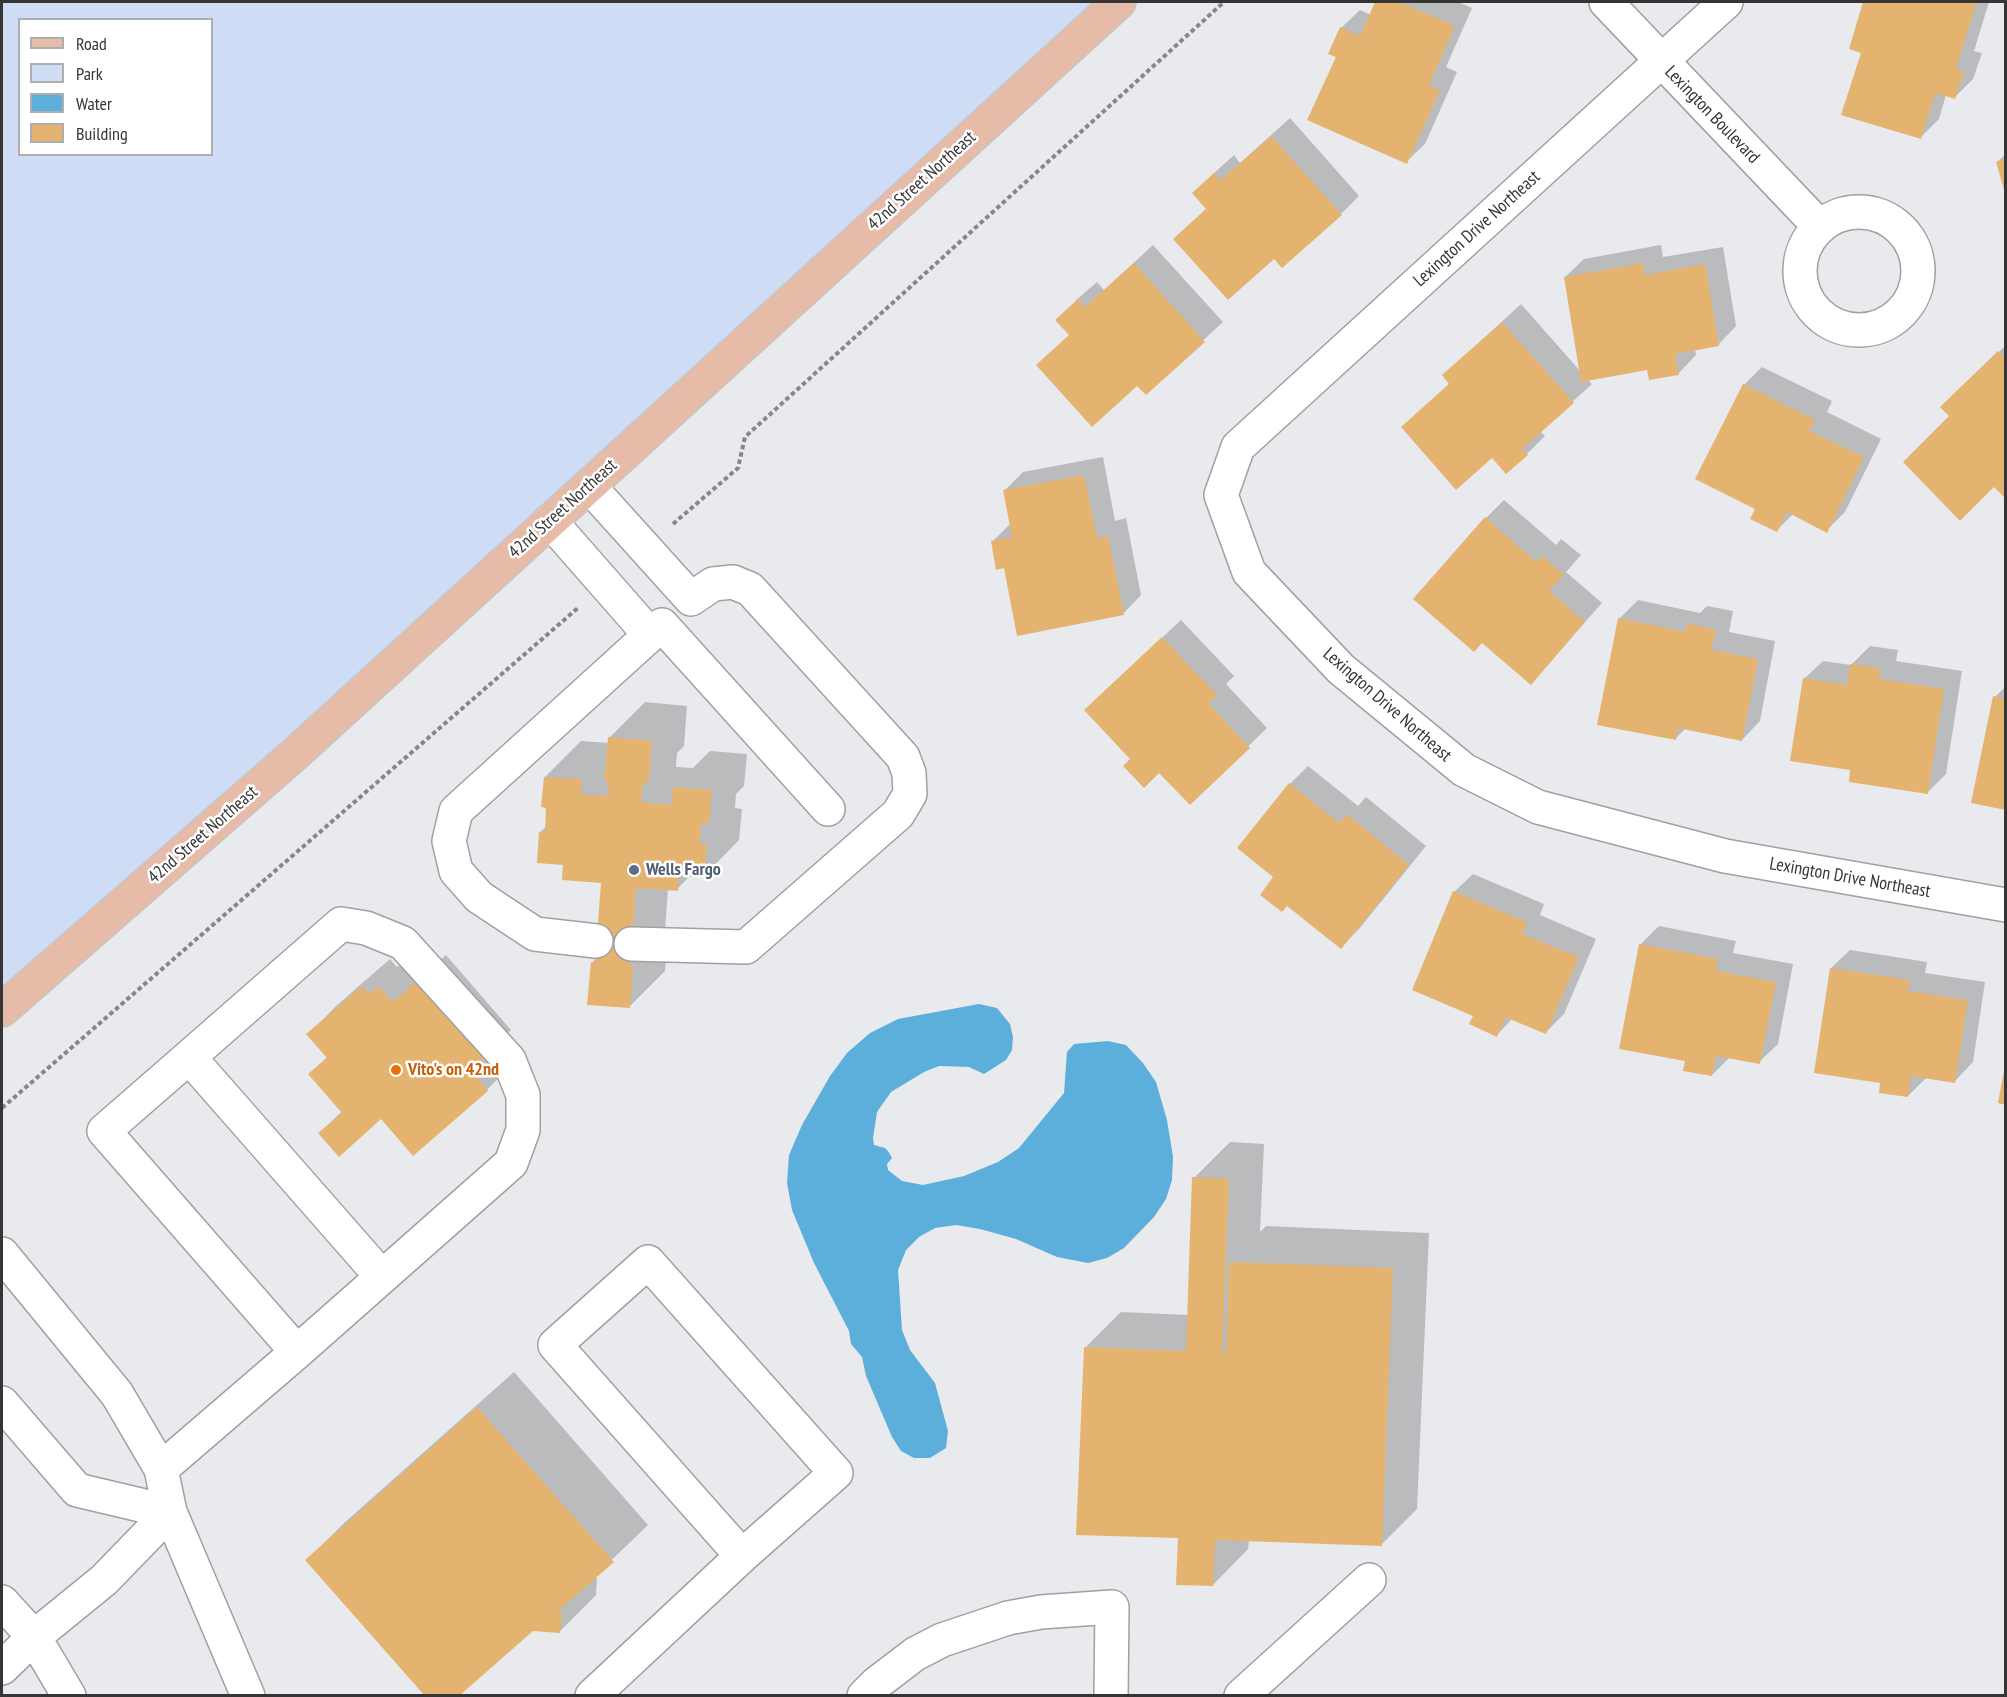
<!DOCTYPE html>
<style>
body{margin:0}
#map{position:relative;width:2007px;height:1697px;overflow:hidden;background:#e9eaed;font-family:"PT Sans Narrow",sans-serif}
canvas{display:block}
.frame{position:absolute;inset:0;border:3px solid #353536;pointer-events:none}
.legend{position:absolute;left:18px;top:18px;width:195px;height:138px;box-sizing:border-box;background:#fff;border:2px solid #aeaeaf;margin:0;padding:8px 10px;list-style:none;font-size:18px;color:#353536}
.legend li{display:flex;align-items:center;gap:12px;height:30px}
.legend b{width:30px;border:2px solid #aeaeaf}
</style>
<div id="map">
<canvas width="2007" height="1697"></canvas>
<div class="frame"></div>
<ul class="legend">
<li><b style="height:8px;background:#e6bca9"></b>Road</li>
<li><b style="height:16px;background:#cfdcf6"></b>Park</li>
<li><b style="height:16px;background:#5cafda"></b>Water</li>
<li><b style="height:16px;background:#e4b36f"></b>Building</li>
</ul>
</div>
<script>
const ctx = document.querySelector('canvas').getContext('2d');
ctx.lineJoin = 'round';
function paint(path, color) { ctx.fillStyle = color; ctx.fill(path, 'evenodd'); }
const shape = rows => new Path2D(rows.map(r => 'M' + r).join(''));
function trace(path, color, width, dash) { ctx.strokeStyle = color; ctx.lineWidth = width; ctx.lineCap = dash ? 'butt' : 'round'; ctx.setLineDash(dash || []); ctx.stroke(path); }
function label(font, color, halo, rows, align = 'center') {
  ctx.font = font + ' "PT Sans Narrow",sans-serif'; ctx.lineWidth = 5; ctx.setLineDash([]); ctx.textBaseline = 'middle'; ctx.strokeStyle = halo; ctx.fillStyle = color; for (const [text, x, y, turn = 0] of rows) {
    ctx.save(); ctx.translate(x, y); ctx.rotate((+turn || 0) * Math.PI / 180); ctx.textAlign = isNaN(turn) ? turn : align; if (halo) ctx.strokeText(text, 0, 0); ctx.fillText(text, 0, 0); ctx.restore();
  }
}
const green = shape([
 [2,2,1119,2,2,1010],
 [20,20,212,20,212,154,20,154]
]);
const water = shape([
 [979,1004,997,1008,1010,1024,1013,1037,1012,1050,1006,1060,984,1074,969,1067,939,1066,924,1072,891,1092,877,1112,873,1138,874,1145,885,1148,888,1151,892,1158,887,1164,888,1170,902,1181,923,1185,964,1176,998,1162,1019,1148,1064,1093,1067,1052,1074,1044,1108,1041,1126,1045,1143,1063,1156,1082,1167,1120,1173,1157,1172,1180,1166,1199,1154,1217,1124,1248,1107,1258,1088,1263,1057,1257,1016,1239,980,1229,956,1225,935,1228,919,1237,906,1250,898,1270,902,1330,910,1350,935,1383,948,1431,946,1448,930,1458,914,1458,901,1451,892,1437,866,1376,862,1357,851,1344,849,1331,814,1263,792,1210,787,1183,789,1155,802,1125,830,1076,847,1053,870,1033,898,1019]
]);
const shadow = shape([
 [1377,2,1458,2,1472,8,1446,67,1457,72,1425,144,1406,162,1338,56,1341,28,1360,10,1371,15],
 [1865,2,1989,2,1974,51,1982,53,1973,79,1955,97,1946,95,1939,119,1921,137,1863,52,1851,48],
 [1290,118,1359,196,1341,214,1274,257,1175,239,1207,208,1212,175,1234,155,1240,163],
 [2006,154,2006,190,1997,162],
 [1153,245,1223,322,1146,393,1137,384,1070,334,1075,301,1097,282,1104,290],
 [1661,245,1663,257,1723,247,1736,326,1718,345,1695,349,1696,355,1678,374,1648,368,1587,379,1592,384,1540,431,1545,436,1527,454,1492,456,1403,427,1450,383,1444,375,1521,304,1581,372,1565,277,1584,259],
 [2006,345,2006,497,1951,416,1942,407],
 [1762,367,1832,401,1827,412,1881,439,1845,512,1826,531,1793,514,1777,530,1757,509,1744,385],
 [1103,457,1115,521,1126,518,1141,595,1123,614,1005,567,992,542,1011,523,1004,491,1023,472],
 [1504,500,1556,545,1561,539,1581,555,1566,572,1602,603,1531,683,1486,518],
 [1638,600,1700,613,1707,606,1733,611,1729,632,1775,641,1760,721,1742,740,1686,728,1675,739,1619,619],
 [1181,620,1234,676,1226,684,1267,728,1190,803,1159,771,1132,759,1104,692],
 [1870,646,1898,650,1896,661,1962,671,1946,774,1928,792,1852,769,1804,679,1823,661,1851,665],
 [2006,686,2006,809,1995,697],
 [645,702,687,706,684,746,677,753,676,767,693,768,710,751,747,754,744,786,736,794,735,808,742,809,739,840,704,876,691,875,677,889,668,888,665,930,669,931,665,971,630,1006,592,963,596,958,602,881,565,863,540,832,547,826,545,777,581,741,609,743,609,738],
 [1308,766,1358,806,1366,797,1426,846,1359,929,1341,947,1275,877,1290,784],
 [1473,874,1544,904,1540,915,1596,939,1564,1014,1546,1032,1513,1018,1497,1035,1475,1015,1454,892],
 [1659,926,1736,941,1733,953,1793,964,1778,1044,1759,1062,1730,1057,1712,1075,1687,1060,1640,945],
 [1850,950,1927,962,1925,973,1985,982,1973,1062,1955,1081,1927,1077,1908,1096,1882,1082,1831,968],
 [446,955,511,1030,502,1038,514,1062,487,1090,320,1133,342,1111,310,1074,328,1056,309,1034,336,1006,390,959,397,967,406,960,421,976],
 [1230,1142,1264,1144,1260,1232,1266,1226,1429,1233,1417,1509,1381,1545,1249,1540,1248,1549,1213,1585,1179,1537,1085,1348,1121,1312,1189,1315,1194,1178],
 [514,1372,648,1525,595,1576,597,1579,596,1595,560,1631,307,1560,343,1524]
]);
const building = shape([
 [1375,2,1399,2,1455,26,1429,85,1440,90,1407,164,1307,120,1336,57,1328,54,1340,27,1360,36],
 [1863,2,1976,3,1956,69,1964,72,1955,99,1935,93,1921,139,1841,115,1861,53,1849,49],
 [1271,136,1342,215,1282,268,1274,259,1228,300,1173,239,1206,209,1192,193,1214,173,1221,180],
 [2006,159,2006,193,2005,193,1996,162],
 [1134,263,1205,342,1146,395,1137,386,1092,427,1036,365,1069,335,1055,320,1078,299,1085,307],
 [1643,263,1645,275,1705,264,1719,346,1675,354,1679,375,1649,380,1647,370,1581,382,1564,277],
 [1502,322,1574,403,1522,449,1528,455,1506,474,1492,458,1456,490,1401,427,1449,384,1442,375],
 [1998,351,2006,359,2006,499,1994,487,1960,521,1903,462,1949,416,1940,407],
 [1743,384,1815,420,1809,431,1864,457,1827,533,1787,512,1777,532,1750,519,1755,509,1695,479],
 [1084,475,1097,538,1108,536,1124,615,1017,636,1004,568,996,570,991,541,1012,537,1003,490],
 [1485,517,1536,562,1542,556,1564,575,1549,591,1585,622,1531,685,1482,643,1474,652,1413,599],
 [1618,618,1686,632,1687,623,1716,630,1711,650,1758,659,1742,741,1678,728,1676,740,1597,725],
 [1162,637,1217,695,1208,703,1250,748,1190,805,1159,773,1144,788,1123,766,1130,759,1084,710],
 [1850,664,1880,668,1879,679,1944,689,1928,794,1849,782,1850,770,1790,761,1803,678,1847,685],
 [1993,696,2006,699,2006,810,1971,803],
 [608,737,652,741,649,783,643,783,641,802,672,805,673,787,712,790,709,823,701,823,700,844,707,845,704,877,679,876,678,891,636,888,630,966,633,966,630,1008,587,1005,591,962,595,962,601,883,562,880,563,865,537,863,539,832,545,832,546,808,541,807,544,777,582,779,581,794,608,796,609,782,604,781],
 [1289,783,1339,823,1347,814,1409,865,1341,949,1287,906,1282,912,1260,895,1273,877,1237,848],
 [1453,891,1527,922,1522,934,1579,957,1546,1034,1505,1017,1497,1037,1469,1024,1473,1016,1412,990],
 [1639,944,1718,959,1716,971,1776,982,1760,1064,1716,1056,1712,1076,1683,1071,1685,1061,1619,1049],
 [1830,968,1910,980,1908,991,1968,1000,1955,1083,1911,1076,1908,1097,1879,1093,1880,1083,1814,1073],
 [417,981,484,1058,476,1066,482,1074,477,1078,488,1091,413,1156,381,1119,339,1157,318,1133,342,1113,308,1074,327,1058,306,1034,362,986,369,994,378,986,393,1002],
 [2004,1071,2006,1071,2006,1105,1998,1103],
 [1192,1177,1229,1179,1222,1353,1226,1353,1229,1262,1393,1268,1382,1546,1215,1540,1213,1586,1176,1585,1178,1538,1076,1535,1084,1347,1186,1351],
 [477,1407,614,1562,558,1611,562,1615,560,1633,533,1631,459,1696,425,1696,305,1560]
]);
const path = shape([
 [673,524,738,468,745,437,1224,2],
 [2,1108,579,607]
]);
const minor = shape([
 [1606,2,1820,227],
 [1726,2,1238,447,1221,495,1249,572,1341,669,1464,770,1538,807,1725,856,2006,905],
 '1800 271a59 59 0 1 1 118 0a59 59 0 1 1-118 0Z',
 [589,486,691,599,713,584,733,582,750,589,903,757,909,773,910,794,898,814,746,947,631,944],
 [550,521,650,635,456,811,449,841,456,871,479,897,535,934,596,941],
 [662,625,828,809],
 [189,1057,341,924,366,928,403,943,509,1060,523,1095,523,1130,511,1163,382,1277],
 [2,1254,117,1394,161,1469,170,1512,248,1696],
 [2,1403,77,1490,170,1512],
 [161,1469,297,1352,382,1277,189,1057,104,1131,297,1352],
 [2,1602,34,1637,69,1696],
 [2,1668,34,1637,104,1580,170,1512],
 [592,1696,742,1556,836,1473,648,1262,555,1345,742,1556],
 [864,1696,877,1683,915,1654,942,1640,1008,1618,1041,1612,1112,1607,1111,1696],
 [1241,1696,1369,1580]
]);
const major = shape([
 [2,1010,295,754,1119,2]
]);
const markers = [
 [634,870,6,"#5c6f8a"],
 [396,1070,6,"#e8710a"]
];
const streetNames = [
 ["Lexington Boulevard",1712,115,46],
 ["42nd Street Northeast",922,181,-42],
 ["Lexington Drive Northeast",1477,229,-42],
 ["42nd Street Northeast",563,509,-42],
 ["Lexington Drive Northeast",1387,705,41],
 ["42nd Street Northeast",203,835,-41],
 ["Lexington Drive Northeast",1850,878,10]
];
const serviceNames = [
 ["Wells Fargo",646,870]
];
const foodNames = [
 ["Vito's on 42nd",408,1070]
];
paint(green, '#cfdcf6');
paint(water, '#5cafda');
paint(shadow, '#0003');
paint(building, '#e4b36f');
trace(minor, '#9fa0a2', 36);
trace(major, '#c6c6c7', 36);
trace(path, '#868789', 4, [4.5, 3]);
trace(minor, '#fff', 33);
trace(major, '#e6bca9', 33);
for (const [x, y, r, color] of markers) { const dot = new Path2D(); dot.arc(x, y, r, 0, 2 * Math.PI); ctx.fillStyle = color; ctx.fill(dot); trace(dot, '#fff', 2); }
label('18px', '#353536', '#fff', streetNames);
label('bold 18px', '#4e5e75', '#fff', serviceNames, 'left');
label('bold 18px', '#c56008', '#fff', foodNames, 'left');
</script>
